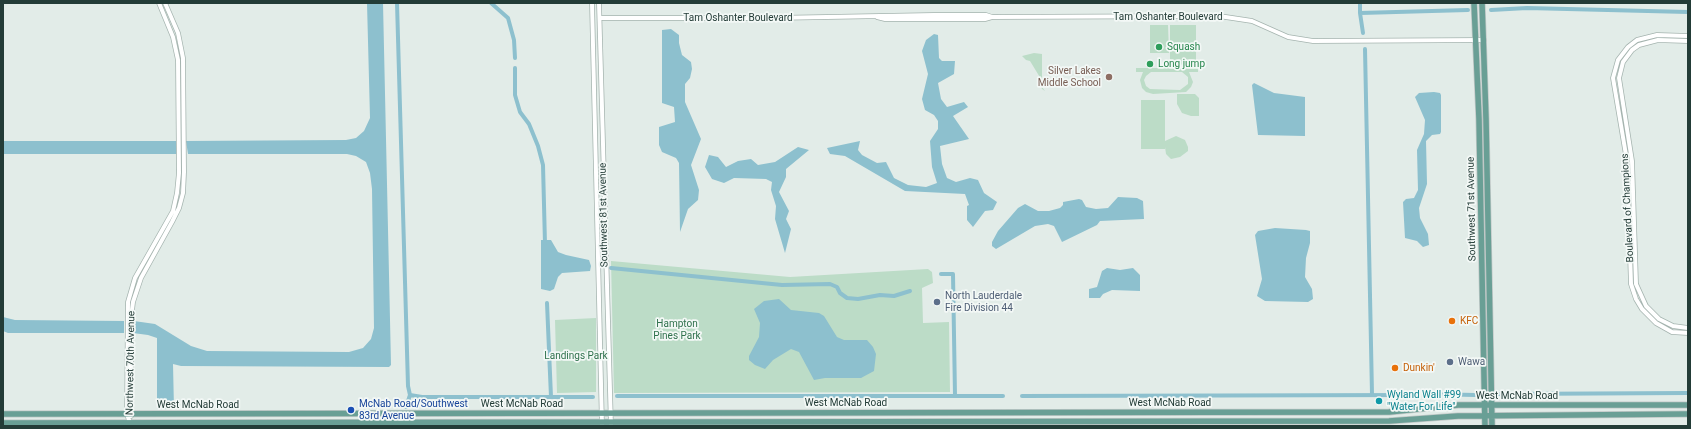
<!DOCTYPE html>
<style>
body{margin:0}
#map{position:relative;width:1691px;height:429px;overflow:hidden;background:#e2ece8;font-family:Roboto,sans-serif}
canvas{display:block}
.frame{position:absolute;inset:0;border:4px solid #233c37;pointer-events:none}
</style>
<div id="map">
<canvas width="1691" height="429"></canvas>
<div class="frame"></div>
</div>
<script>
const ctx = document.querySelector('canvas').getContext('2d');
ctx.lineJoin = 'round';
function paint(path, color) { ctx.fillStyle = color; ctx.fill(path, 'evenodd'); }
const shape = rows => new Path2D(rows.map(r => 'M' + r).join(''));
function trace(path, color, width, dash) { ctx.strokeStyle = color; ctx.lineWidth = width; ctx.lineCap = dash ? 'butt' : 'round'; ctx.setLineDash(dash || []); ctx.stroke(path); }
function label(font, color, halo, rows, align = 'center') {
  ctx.font = font + ' Roboto,sans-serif'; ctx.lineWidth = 3.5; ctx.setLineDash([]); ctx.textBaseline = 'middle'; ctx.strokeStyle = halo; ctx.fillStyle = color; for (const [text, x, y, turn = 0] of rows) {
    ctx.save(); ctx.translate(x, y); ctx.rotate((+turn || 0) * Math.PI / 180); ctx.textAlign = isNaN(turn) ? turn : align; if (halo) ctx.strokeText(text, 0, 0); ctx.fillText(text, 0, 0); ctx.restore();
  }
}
const green = shape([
 [1150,25,1168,25,1169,53,1150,53],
 [1170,25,1196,25,1196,64,1170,65],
 [1034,53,1042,54,1042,87,1045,91,1042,89,1038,79,1041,79,1030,61,1026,60,1022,56],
 [1136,68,1198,68,1198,72,1189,72,1193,82,1191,87,1186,92,1153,94,1146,92,1142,88,1140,80,1143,72,1136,72],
 [1151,72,1182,72,1188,77,1188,84,1180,90,1150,89,1146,86,1144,80,1146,76],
 [1177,94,1195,94,1199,98,1199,116,1191,116,1182,113,1177,104],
 [1141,100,1165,100,1165,141,1176,136,1185,140,1188,147,1188,151,1180,157,1171,159,1166,154,1165,147,1165,149,1141,149],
 [611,261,790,277,928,269,932,272,933,283,922,288,923,323,949,322,950,392,614,393],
 [596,318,596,392,557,393,555,320]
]);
const water = shape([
 [367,3,383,3,391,365,389,367,181,366,173,364,174,409,157,409,157,338,148,335,133,333,134,321,155,324,191,346,207,351,349,352,363,348,371,339,374,328,372,189,370,173,366,162,356,156,347,154,188,154,186,141,346,140,356,138,364,131,370,118],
 [671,29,679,35,679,43,682,55,691,62,692,69,690,78,685,84,685,102,701,139,691,165,699,190,698,200,688,209,680,232,679,163,676,158,662,152,659,145,659,127,675,122,674,107,662,103,662,30],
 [934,34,938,35,939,58,942,61,955,61,954,74,938,83,941,99,947,107,964,102,968,107,953,116,969,139,940,146,942,164,947,178,956,182,970,178,978,180,984,193,997,202,993,210,985,211,973,227,967,220,967,206,969,205,965,194,905,191,845,156,830,154,827,148,860,141,858,150,862,155,877,163,886,162,894,178,908,185,926,187,937,183,932,167,930,141,938,129,938,121,934,115,925,110,922,99,928,74,922,51,926,40],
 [1254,83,1274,93,1305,97,1305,136,1258,135,1252,85],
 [1434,92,1440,93,1441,95,1441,132,1440,134,1432,135,1426,141,1427,184,1419,208,1420,218,1428,234,1429,245,1423,247,1417,241,1405,238,1403,202,1406,199,1414,198,1418,190,1417,150,1424,134,1425,120,1415,97,1419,93],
 [3,141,177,141,177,154,3,154],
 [798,147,809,150,786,169,786,177,779,192,789,211,786,219,791,229,785,253,775,219,776,206,771,190,772,182,766,179,734,178,724,183,712,179,705,167,709,155,718,157,726,167,738,161,751,159,758,165,775,162],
 [1118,197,1137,198,1143,201,1144,219,1100,221,1097,225,1062,242,1054,226,1048,224,1035,226,996,249,992,246,992,242,998,231,1018,208,1025,204,1038,211,1049,211,1060,208,1063,205,1063,202,1079,199,1082,200,1086,207,1096,209,1108,208],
 [1275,228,1306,230,1310,231,1310,243,1306,258,1305,277,1312,289,1313,299,1308,302,1265,301,1257,296,1262,279,1255,235,1258,231],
 [541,240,551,240,558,252,566,255,589,260,591,266,590,271,562,273,558,277,554,289,550,291,541,289],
 [1107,268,1120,270,1133,268,1140,275,1140,291,1112,290,1103,294,1100,298,1089,298,1089,289,1097,287,1102,271],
 [779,299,791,310,819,313,824,316,837,337,844,340,867,340,873,347,876,354,874,371,861,378,825,378,814,380,799,352,791,349,773,360,765,369,755,365,749,360,749,356,759,337,760,323,754,309,764,301],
 [3,317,15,320,124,321,124,333,8,333,3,331]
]);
const canal = shape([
 [397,3,408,386,410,395,422,397,593,397],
 [491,3,508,18,514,40,515,58],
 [1491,10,1527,8,1688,12],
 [1360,13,1360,3],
 [1363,33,1360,13,1468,10],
 [1365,49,1372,394],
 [515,68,515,95,520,112,529,124,538,146,543,165,545,244],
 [611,268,782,285,830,284,837,287,840,293,847,298,858,299,880,295,894,296,910,291],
 [941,274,953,274,955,396],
 [547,303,551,397],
 [1429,394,1475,395],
 [1498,394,1688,393],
 [617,396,1003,396],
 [1022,396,1413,395],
 [406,407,410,395]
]);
const minor = shape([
 [592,3,602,426],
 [599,3,611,426],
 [877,17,885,19,985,19,992,17,1219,16,1252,21,1288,37,1313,41,1484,40],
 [600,18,773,18,934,15,986,15,992,17],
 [1688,36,1657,35,1637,40,1628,47,1618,60,1613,78,1627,161,1631,284,1636,299,1642,309,1656,323,1672,332,1688,333],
 [1688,41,1658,40,1639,45,1632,50,1623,62,1619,78,1632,161,1636,284,1646,306,1659,319,1673,326,1688,328],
 [131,416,131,318,133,302,141,278,172,222,179,208,183,193,184,172,183,58,178,33,165,3],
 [130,423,127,414,128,302,135,278,173,211,177,193,179,173,178,60,173,37,159,3]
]);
const major = shape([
 [1474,3,1479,119,1485,426],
 [1482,3,1486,119,1492,426],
 [3,414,1389,412,1458,405,1688,405],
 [3,423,1389,421,1458,416,1688,414]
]);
const markers = [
 [1159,47,4,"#2e9e5b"],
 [1150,64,4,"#2e9e5b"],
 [1109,77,4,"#8d6e63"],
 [937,302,4,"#5c6f8a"],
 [1452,321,4,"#e8710a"],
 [1450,362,4,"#5c6f8a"],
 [1395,368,4,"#e8710a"],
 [1379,401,4,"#0f9aa8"],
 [351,410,4,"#1a4fb4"]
];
const streetNames = [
 ["Tam Oshanter Boulevard",1168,17],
 ["Tam Oshanter Boulevard",738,18],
 ["Boulevard of Champions",1628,208,-93],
 ["Southwest 71st Avenue",1472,209,-91],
 ["Southwest 81st Avenue",604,215,-91],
 ["Northwest 70th Avenue",131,363,-89],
 ["West McNab Road",1517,396],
 ["West McNab Road",846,403],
 ["West McNab Road",1170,403],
 ["West McNab Road",522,404],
 ["West McNab Road",198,405]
];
const leisureNames = [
 ["Squash",1167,47],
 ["Long jump",1158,64]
];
const educationNames = [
 ["Silver Lakes",1101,71],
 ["Middle School",1101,83]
];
const serviceNames = [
 ["North Lauderdale",945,296],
 ["Fire Division 44",945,308],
 ["Wawa",1458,362]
];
const foodNames = [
 ["KFC",1460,321],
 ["Dunkin'",1403,368]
];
const parkNames = [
 ["Hampton",677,324],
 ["Pines Park",677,336],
 ["Landings Park",576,356]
];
const cultureNames = [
 ["Wyland Wall #99",1387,395],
 ["\"Water For Life\"",1387,407]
];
const transitNames = [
 ["McNab Road/Southwest",359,404],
 ["83rd Avenue",359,416]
];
paint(green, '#bcdcc7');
paint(water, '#8dc0ce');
trace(canal, '#8dc0ce', 4);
trace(minor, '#a5b4af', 5.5);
trace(major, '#c1c8c7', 7);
trace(minor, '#fff', 4);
trace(major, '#699f95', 5.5);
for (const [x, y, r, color] of markers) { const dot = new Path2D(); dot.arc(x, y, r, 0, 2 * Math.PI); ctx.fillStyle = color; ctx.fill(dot); trace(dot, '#f3f8f6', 1.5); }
label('10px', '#233c37', '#f3f8f6', streetNames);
label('10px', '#27864d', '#f3f8f6', leisureNames, 'left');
label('10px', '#785e54', '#f3f8f6', educationNames, 'right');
label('10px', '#4e5e75', '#f3f8f6', serviceNames, 'left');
label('10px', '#c56008', '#f3f8f6', foodNames, 'left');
label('10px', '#2f714c', '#f3f8f6', parkNames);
label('10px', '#0d838f', '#f3f8f6', cultureNames, 'left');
label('10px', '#164399', '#f3f8f6', transitNames, 'left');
</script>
